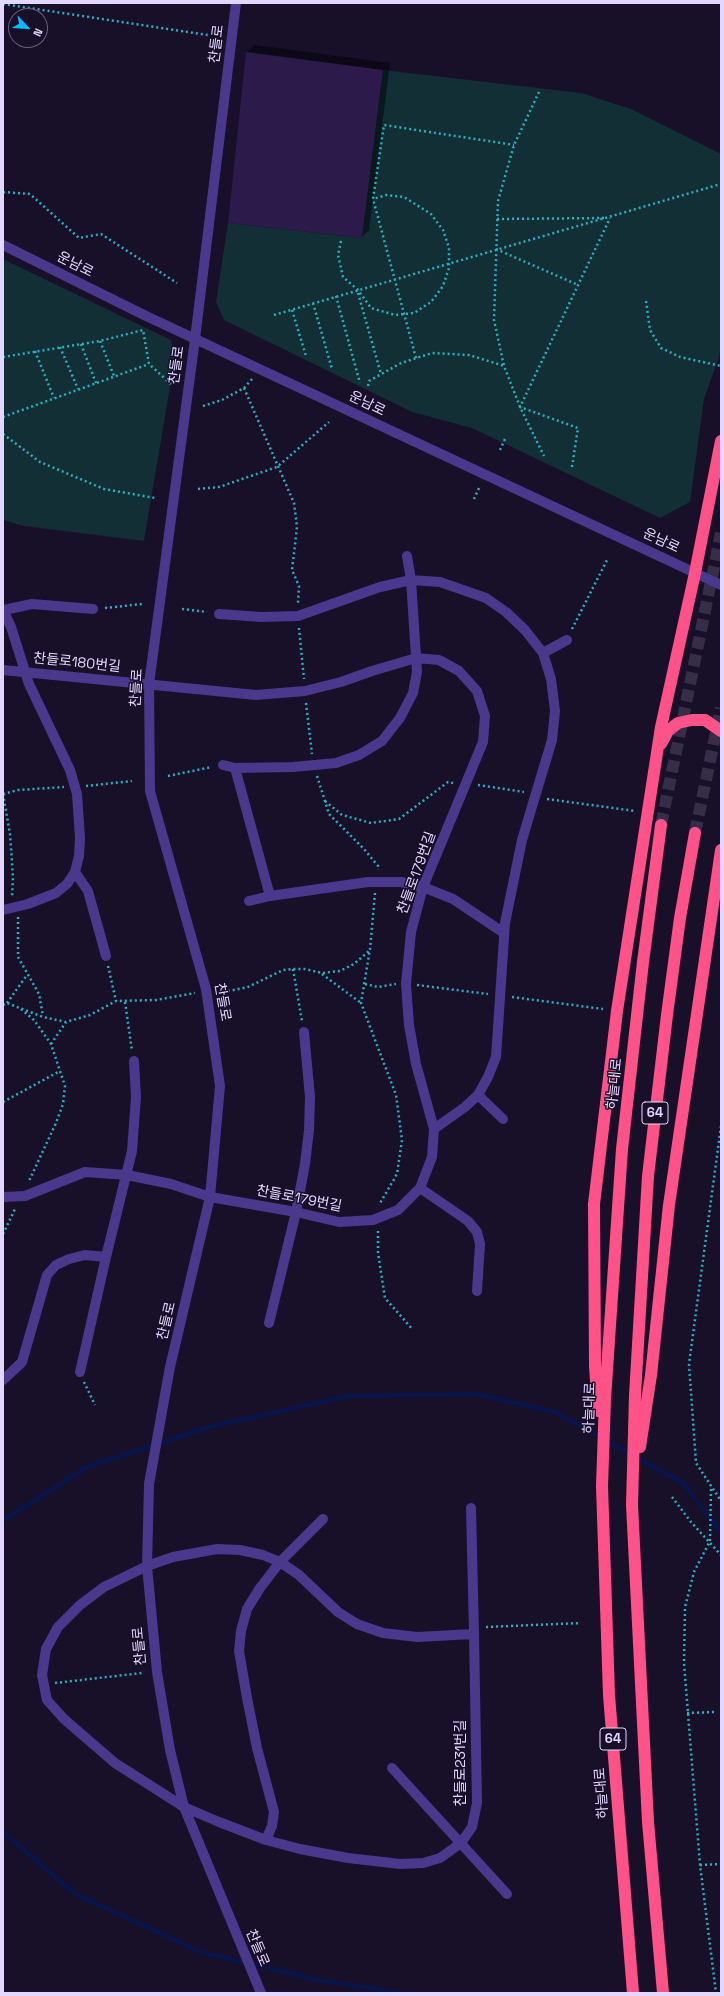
<!DOCTYPE html>
<meta charset="utf-8">
<style>
body{margin:0}
#map{position:relative;width:724px;height:1996px;overflow:hidden;background:#180f29;font-family:"Space Grotesk",sans-serif}
canvas{display:block}
.frame{position:absolute;inset:0;border:4px solid #e3d7ff;pointer-events:none}
.north{position:absolute;left:8px;top:8px;width:40px;height:40px;box-sizing:border-box;background:#180f29;border:1px solid #695f7f;border-radius:50%;rotate:115deg;font-size:11px;font-weight:700;line-height:16px;text-align:center;color:#e3d7ff}
.north::after{content:'';display:block;margin:auto;width:14px;height:18px;background:#03bbff;clip-path:polygon(50% 0,100% 100%,50% 72%,0 100%)}
</style>
<div id="map">
<canvas width="724" height="1996"></canvas>
<div class="frame"></div>
<div class="north">N</div>
</div>
<script>
const ctx = document.querySelector('canvas').getContext('2d');
ctx.lineJoin = 'round';
function paint(path, color) { ctx.fillStyle = color; ctx.fill(path, 'evenodd'); }
const shape = rows => new Path2D(rows.map(r => 'M' + r).join(''));
function trace(path, color, width, dash) { ctx.strokeStyle = color; ctx.lineWidth = width; ctx.lineCap = dash ? 'butt' : 'round'; ctx.setLineDash(dash || []); ctx.stroke(path); }
function label(font, color, halo, rows, align = 'center') {
  ctx.font = font + ' "Space Grotesk","Noto Sans KR",sans-serif'; ctx.lineWidth = 3; ctx.setLineDash([]); ctx.textBaseline = 'middle'; ctx.strokeStyle = halo; ctx.fillStyle = color; for (const [text, x, y, turn = 0] of rows) {
    ctx.save(); ctx.translate(x, y); ctx.rotate((+turn || 0) * Math.PI / 180); ctx.textAlign = isNaN(turn) ? turn : align; if (halo) ctx.strokeText(text, 0, 0); ctx.fillText(text, 0, 0); ctx.restore();
  }
}
const green = shape([
 [383,70,581,93,631,109,721,154,721,345,719,357,704,399,690,502,660,518,472,428,412,412,224,320,216,302,228,223,362,238],
 [3,259,171,340,175,357,144,541,24,526,3,520]
]);
const shadow = shape([
 [255,45,390,63,369,230,362,237,247,52]
]);
const stream = shape([
 [3,1520,89,1466,213,1426,349,1396,476,1394,555,1412,683,1483,721,1532],
 [3,1832,75,1894,201,1952,313,1979,399,1993]
]);
const building = shape([
 [246,52,383,70,362,238,228,223]
]);
const highwayTunnel = shape([
 [661,825,721,533],
 [695,833,721,708]
]);
const path = shape([
 [3,4,208,35],
 [539,92,514,145,498,201,494,320,504,366,520,407,544,456],
 [3,192,30,194,79,238,101,234,177,283],
 [497,219,606,218],
 [341,241,338,255,343,277,358,290,371,308,395,315,414,313,431,302,443,286,449,268,449,248,443,230,431,214,404,197,386,195,373,199],
 [496,249,578,285],
 [358,293,381,374],
 [336,296,360,383],
 [646,301,650,330,661,348,680,357,721,366],
 [313,303,332,369],
 [292,310,306,356],
 [274,315,721,184],
 [100,341,114,376],
 [81,344,96,383],
 [60,347,78,389],
 [35,351,54,398],
 [3,357,100,341,143,330,149,364,172,385],
 [416,358,373,199,384,125,514,145],
 [368,386,369,381,401,363,432,353,469,355,504,366],
 [244,388,294,503,297,527,292,570,299,586,298,603],
 [203,406,222,400,244,388,252,379],
 [3,417,149,364],
 [3,434,40,462,104,489,155,498],
 [500,450,505,439],
 [572,467,578,428,520,407,610,218],
 [198,489,219,487,277,467,329,422],
 [474,499,479,488],
 [105,608,142,604],
 [182,609,207,612],
 [299,628,304,679],
 [572,629,607,560],
 [306,703,312,754],
 [168,776,212,767],
 [317,776,329,814,364,849,378,866,378,870],
 [478,785,524,792],
 [86,786,132,781],
 [3,794,10,834,13,877,12,897],
 [3,794,18,790,64,787],
 [547,799,635,811],
 [325,801,342,815,371,823,399,819,448,782,453,783],
 [375,893,370,949,361,1003,396,1095,402,1140,397,1174,379,1205],
 [18,917,18,957,39,994,43,1016],
 [108,966,116,1001],
 [293,969,302,1021],
 [322,974,361,1003],
 [365,984,378,987,396,984],
 [417,985,488,994],
 [219,986,229,991,248,987,283,970,293,969,305,969,322,973,340,971,354,964,369,951],
 [512,997,603,1009],
 [125,1002,132,1051],
 [7,1003,27,975],
 [3,1005,7,1003,43,1017,66,1022,90,1015,116,1001,156,1000,195,993],
 [21,1009,34,1020,51,1044,65,1086,63,1104,56,1123,29,1181],
 [51,1044,66,1022],
 [3,1102,60,1071],
 [721,1126,689,1364,696,1463,721,1501],
 [378,1231,378,1253,385,1298,413,1330],
 [3,1234,15,1209],
 [84,1382,95,1405],
 [711,1489,710,1541,694,1572,685,1607,684,1663,700,1865,716,1993],
 [672,1497,691,1522,721,1555],
 [486,1627,581,1623],
 [55,1683,142,1673],
 [687,1713,715,1712],
 [700,1865,721,1864]
]);
const minor = shape([
 [236,3,195,339,149,684,150,791,206,989,220,1086,210,1197,170,1367,149,1484,147,1566,157,1672,170,1750,184,1807,261,1993],
 [3,245,144,315,721,585],
 [407,556,411,580,417,672,413,693,400,718,382,741,359,755,336,763,293,767,235,768,270,896,368,882,401,882,423,887,453,899,504,933],
 [3,610,11,627,29,684,70,770,77,794,80,838,79,856,75,872,67,884,56,893,28,904,3,910],
 [4,610,32,604,93,609],
 [219,614,261,617,298,616,380,587,411,580,440,582,486,598,506,612,525,630,543,653,551,679,555,711,552,740,522,840,505,923,496,1057,488,1077,478,1095,465,1107,434,1129],
 [543,653,567,640],
 [3,670,256,695,305,691,341,682,372,671,416,658,439,660,459,671,477,691,485,716,483,742,423,887,411,932,406,984,409,1025,416,1064,434,1129,432,1157,420,1188,398,1210,373,1220,339,1222,296,1212,210,1197,171,1184,127,1175,85,1172,25,1196,3,1197],
 [223,765,235,768],
 [75,872,88,891,106,956],
 [249,901,270,896],
 [478,1095,503,1119],
 [420,1188,468,1221,477,1232,480,1244,477,1291],
 [269,1323,296,1212,305,1164,309,1130,310,1097,304,1032],
 [80,1372,106,1257],
 [3,1380,22,1362,47,1275,56,1265,69,1259,85,1255,106,1257,132,1151,136,1097,134,1061],
 [471,1508,474,1634,477,1803,472,1827,461,1843,440,1858,423,1863,400,1864,348,1858,300,1849,266,1840,219,1822,184,1807,115,1763,64,1719,47,1700,42,1675,46,1649,58,1627,80,1605,104,1587,147,1566,173,1557,217,1549,240,1550,263,1555,280,1562,299,1575,338,1612,357,1624,383,1633,417,1637,474,1634],
 [392,1768,507,1894],
 [266,1840,272,1826,274,1812,257,1748,247,1698,239,1651,241,1631,247,1609,260,1588,280,1562,323,1519]
]);
const highway = shape([
 [661,744,668,731,678,723,692,720,705,720,721,731],
 [598,1411,595,1366,594,1204,617,1011,661,727,695,573,721,441],
 [640,1447,651,1375,669,1205,721,850],
 [633,1993,609,1695,602,1486,605,1399,622,1149,643,962,661,825],
 [663,1993,648,1822,632,1505,635,1395,648,1176,667,1015,680,918,695,833]
]);
const shields = [
 [655,1113,26],
 [613,1739,26]
];
const shieldNames = [
 ["64",655,1113],
 ["64",613,1739]
];
const streetNames = [
 ["찬들로",217,44,-83],
 ["운남로",75,265,27],
 ["찬들로",177,365,-82],
 ["운남로",367,404,26],
 ["운남로",661,541,25],
 ["찬들로180번길",77,663,6],
 ["찬들로",137,688,-87],
 ["찬들로179번길",417,873,-70],
 ["찬들로",222,1002,80],
 ["하늘대로",615,1084,-84],
 ["찬들로179번길",299,1199,11],
 ["찬들로",167,1321,-77],
 ["하늘대로",590,1408,-88],
 ["찬들로",140,1646,-95],
 ["찬들로231번길",461,1763,-90],
 ["하늘대로",602,1793,-94],
 ["찬들로",257,1948,67]
];
paint(green, '#112f34');
paint(shadow, '#0007');
trace(stream, '#08154a', 4.5);
paint(building, '#2c1a4b');
trace(highwayTunnel, '#362d49', 12, [12, 6]);
trace(path, '#29b0c1', 2.5, [2, 3]);
trace(minor, '#49388b', 10);
trace(highway, '#ff5288', 12);
for (const [x, y, w] of shields) { const box = new Path2D(); box.roundRect(x - w / 2, y - 11, w, 22, 3); ctx.fillStyle = '#180f29'; ctx.fill(box); trace(box, '#e3d7ff', 1); }
label('bold 13px', '#e3d7ff', null, shieldNames);
label('14px', '#e3d7ff', '#180f29', streetNames);
</script>
